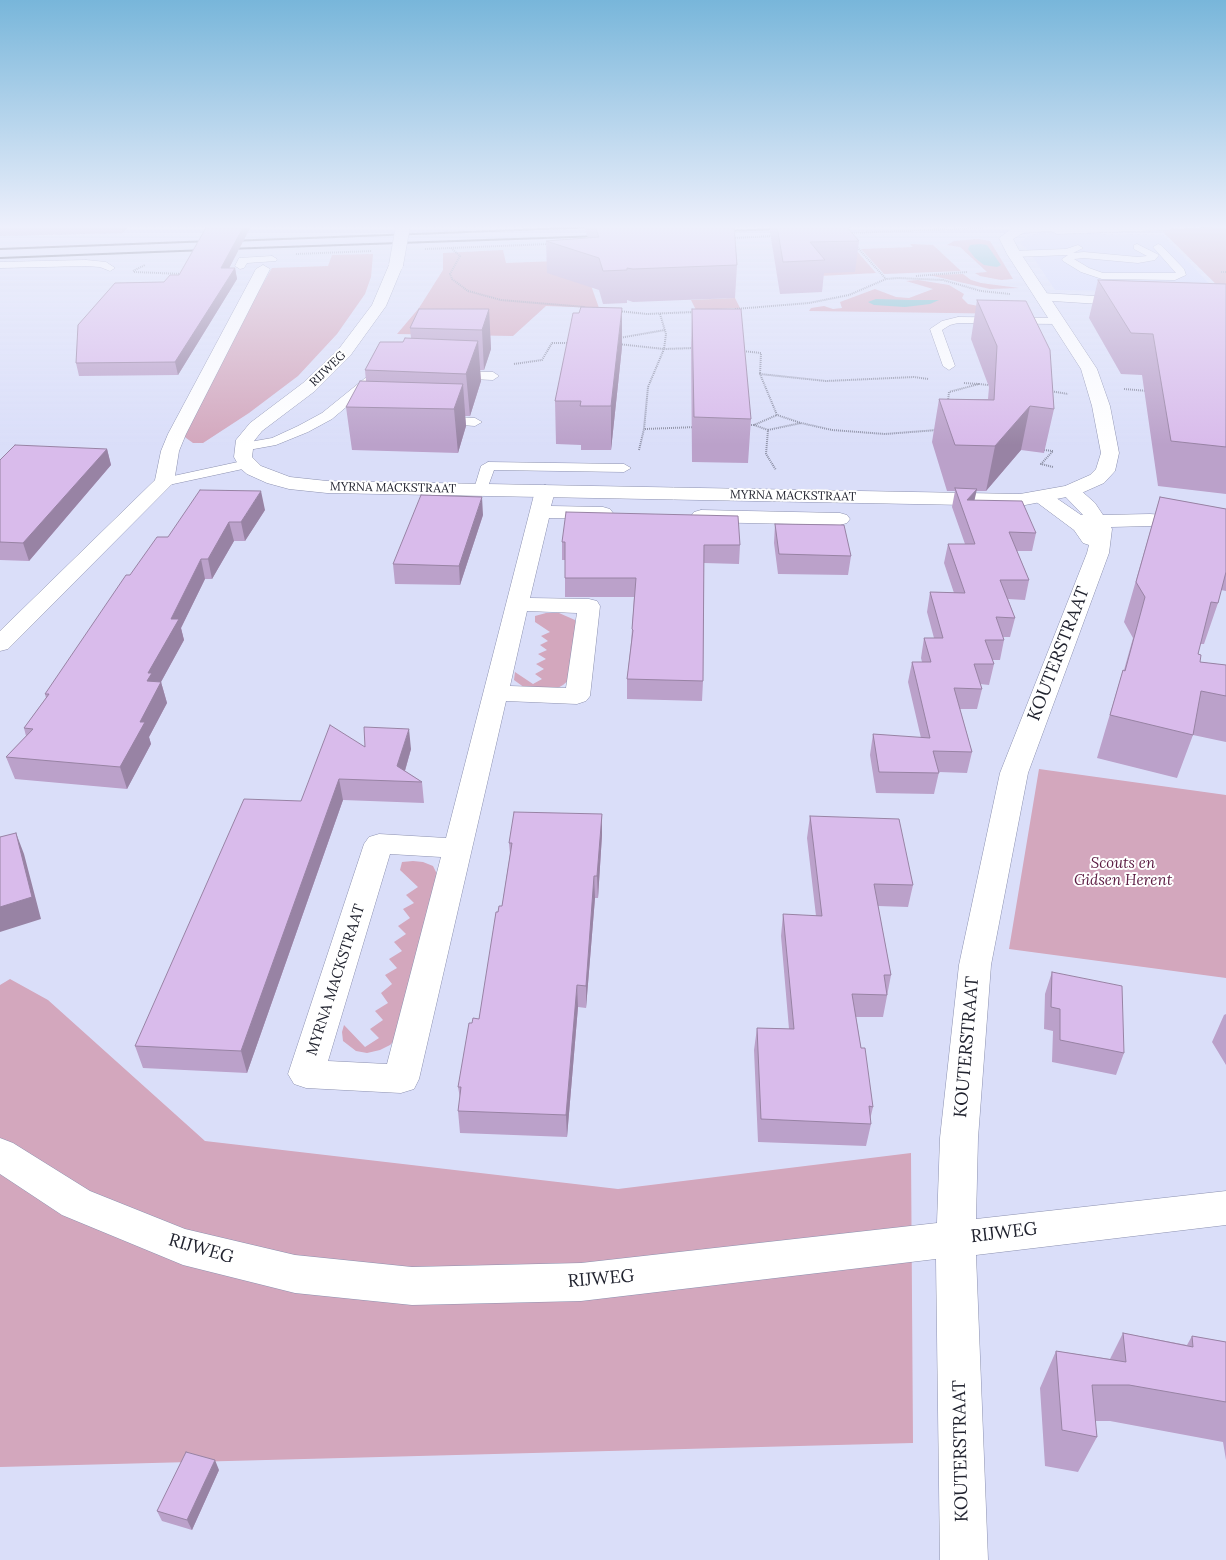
<!DOCTYPE html>
<style>
body{margin:0}
canvas{display:block;background:#dadef9}
</style>
<canvas width="1226" height="1560"></canvas>
<script>
const ctx = document.querySelector('canvas').getContext('2d');
ctx.lineJoin = 'round';
function paint(path, color) { ctx.fillStyle = color; ctx.fill(path, 'evenodd'); }
const shape = rows => new Path2D(rows.map(r => 'M' + r).join(''));
function trace(path, color, width, dash) { ctx.strokeStyle = color; ctx.lineWidth = width; ctx.lineCap = dash ? 'butt' : 'round'; ctx.setLineDash(dash || []); ctx.stroke(path); }
function label(font, color, halo, rows, align = 'center') {
  ctx.font = font + ' Lora,serif'; ctx.lineWidth = 4; ctx.setLineDash([]); ctx.textBaseline = 'middle'; ctx.strokeStyle = halo; ctx.fillStyle = color; for (const [text, x, y, turn = 0] of rows) {
    ctx.save(); ctx.translate(x, y); ctx.rotate((+turn || 0) * Math.PI / 180); ctx.textAlign = isNaN(turn) ? turn : align; if (halo) ctx.strokeText(text, 0, 0); ctx.fillText(text, 0, 0); ctx.restore();
  }
}
const built = shape([
 [1042,233,1163,235,1218,293,1055,290,1031,254,1020,242,1028,236]
]);
const green = shape([
 [1226,227,1226,291,1223,291,1160,229],
 [978,239,990,241,1013,279,1001,280,980,276,975,273,987,272,960,247,947,245,954,241],
 [910,244,933,245,961,271,884,274,861,249,913,247],
 [855,249,876,273,820,276,819,273],
 [503,250,506,263,582,260,599,308,546,306,513,336,397,334,419,308,443,270,443,253],
 [373,254,371,277,365,294,337,334,298,376,249,413,203,443,193,443,182,435,236,330,272,268,328,266,332,255],
 [963,274,971,280,981,283,1019,288,990,289,929,275],
 [918,280,949,285,964,294,962,298,968,304,1020,314,809,311,811,308,824,306,833,309,842,308,840,302,875,289,896,297,909,298,933,289,906,281],
 [735,298,740,308,696,310,691,300],
 [546,613,559,613,575,620,577,625,570,679,563,685,556,689,525,688,514,680,515,672,533,684,542,679,535,674,544,669,536,664,546,659,538,654,547,650,540,645,548,641,541,636,550,632,535,622,535,616],
 [1039,769,1226,795,1226,978,1009,949],
 [413,861,423,862,433,866,437,874,397,1038,390,1045,380,1050,367,1053,356,1051,343,1041,342,1032,344,1025,365,1047,379,1038,370,1029,383,1020,375,1011,388,1003,381,993,392,984,385,975,397,968,389,959,402,951,394,942,406,934,398,926,410,918,403,909,414,903,406,895,418,887,400,870,402,862],
 [10,979,48,1000,205,1141,618,1189,911,1153,913,1443,0,1467,0,985]
]);
const water = shape([
 [980,244,987,245,1001,265,997,267,984,265,975,258,968,249,970,245],
 [876,299,908,300,939,300,930,304,905,307,874,305,868,302]
]);
const path = shape([
 [848,233,984,228],
 [733,238,774,236],
 [856,246,886,279],
 [451,248,460,256,450,274,452,279,468,291,501,300,585,307],
 [425,249,549,244],
 [296,254,372,251],
 [133,271,145,265],
 [134,272,182,274],
 [1221,272,1226,272],
 [916,276,967,272],
 [735,309,809,303,849,295,886,279,898,278,943,280,981,291,1010,294],
 [618,311,647,314,694,312],
 [619,338,665,330],
 [618,344,664,349,694,348],
 [742,351,761,353,760,374],
 [514,364,542,360,552,343,570,343],
 [928,379,914,377,826,381,760,374,777,415,801,423,832,430,885,434,937,430],
 [964,383,979,384],
 [1124,389,1148,391],
 [1050,391,1068,394],
 [948,401,949,392,979,384,988,385],
 [747,425,754,425,777,415],
 [754,425,768,430,766,454,776,470],
 [645,429,696,427],
 [768,430,801,423],
 [639,450,644,429,648,387,664,349,666,334,660,314],
 [1044,450,1053,451,1041,464,1053,467]
]);
const service = shape([
 [1137,244,1159,255,1155,260,1138,263,1084,258,1074,259,1089,268,1103,273,1176,273,1153,247,1158,244,1161,245,1184,269,1186,275,1175,280,1102,279,1081,272,1063,261,1062,259,1068,255,1014,257,1009,254,1014,251,1066,249,1078,245,1083,248,1073,253,1084,252,1138,257,1147,256,1134,249,1134,245,1137,244],
 [272,256,277,259,276,261,247,263,244,268,240,269,235,266,239,258,272,256],
 [86,260,106,262,115,268,110,271,100,267,86,266,0,268,0,262,86,260],
 [958,317,1058,318,1064,321,1058,324,958,323,950,325,942,330,955,366,949,370,943,366,930,329,942,321,958,317],
 [454,371,493,372,499,376,493,380,450,378,448,375,454,371],
 [373,374,379,378,377,381,332,419,308,432,276,445,243,451,236,447,238,444,272,438,298,426,322,413,369,375,373,374],
 [439,416,475,418,482,422,475,426,434,423,432,420,439,416],
 [247,460,252,461,254,464,252,467,164,486,159,485,157,482,159,479,164,478,247,460],
 [488,462,624,464,631,468,624,472,494,470,486,492,476,492,474,489,481,466,488,462]
]);
const minor = shape([
 [263,265,270,269,186,434,179,451,174,482,8,649,0,651,0,631,155,480,161,451,168,434,256,269,263,265],
 [1042,293,1131,298,1136,299,1138,302,1136,305,1131,306,1037,300,1035,297,1037,294,1042,293],
 [545,485,552,487,555,491,551,506,603,507,610,509,613,513,610,517,603,519,549,518,530,598,589,599,597,601,600,606,590,696,586,701,577,704,506,701,419,1079,414,1089,401,1093,306,1088,294,1084,288,1074,364,844,369,837,379,834,446,838,535,491,538,487,545,485],
 [527,611,577,613,566,688,510,686,527,611],
 [390,854,441,857,387,1064,328,1061,390,854],
 [1070,485,1077,487,1095,503,1103,515,1150,514,1226,520,1226,532,1150,526,1111,527,1112,529,1109,553,1028,773,991,965,978,1138,976,1219,1226,1191,1226,1225,976,1255,988,1560,940,1560,936,1259,581,1301,412,1305,295,1293,183,1265,62,1215,0,1174,0,1138,13,1143,90,1191,185,1229,295,1255,412,1267,581,1263,937,1223,940,1138,959,965,1000,773,1087,553,1089,545,1083,543,1074,530,1035,501,1032,497,1035,493,1042,491,1049,493,1081,515,1083,515,1060,491,1063,487,1070,485],
 [701,510,840,513,847,515,850,519,847,523,840,525,701,522,694,520,691,516,694,512,701,510]
]);
const tertiary = shape([
 [1015,226,1175,226,1169,230,1057,234,1051,231,1023,233,1013,239,1021,254,1097,369,1110,406,1119,453,1115,471,1104,483,1077,495,1020,506,327,493,289,489,267,483,247,474,240,468,234,457,236,440,250,423,303,383,338,350,372,305,389,265,396,261,403,265,386,306,350,356,315,391,262,431,254,441,252,457,261,466,290,477,327,481,1020,494,1065,486,1090,475,1096,469,1101,453,1092,406,1081,369,1007,254,999,238,1015,226]
]);
const rail = shape([
 [831,227,856,226],
 [721,231,783,229],
 [230,241,597,227],
 [0,249,212,241],
 [226,249,601,236],
 [0,258,206,250]
]);
const tertiaryBridge = shape([
 [396,265,403,226]
]);
const wall = shape([
 [0,226,128,226,123,233,0,236],
 [207,226,251,226,229,268,235,268,237,279,178,375,79,376,76,363,164,282,179,275],
 [584,226,734,226,737,265,735,298,633,302,627,300,627,303,603,304,599,290,547,273,546,241,588,238],
 [769,226,846,226,859,241,855,272,824,273,822,292,780,294],
 [1098,280,1226,284,1226,494,1158,486,1142,375,1121,374,1089,318],
 [977,300,1054,409,1044,453,1021,450,986,491,976,491,974,500,1036,533,1032,551,1017,551,1029,580,1025,600,1008,599,1015,618,1010,637,1003,637,1004,640,1000,660,992,660,994,664,989,685,980,684,982,689,977,709,960,709,972,752,967,773,939,772,934,794,876,793,870,755,873,734,921,738,908,682,912,662,922,662,921,658,924,638,934,638,927,612,930,592,954,593,944,563,948,544,965,544,952,507,955,491,947,491,932,442,939,399,988,399,989,387,971,339],
 [489,309,491,349,484,370,480,370,481,381,470,416,465,416,466,426,458,453,352,450,346,407,366,381,365,370,403,342,411,338,410,328],
 [692,309,751,419,748,463,692,462,691,348],
 [622,347,611,450,581,450,581,445,556,444,555,401],
 [107,449,111,465,29,561,0,560,0,460],
 [1160,497,1226,509,1226,591,1221,590,1218,603,1204,644,1200,644,1198,654,1200,662,1226,665,1226,742,1193,735,1177,778,1097,758,1123,670,1124,670,1133,638,1124,622],
 [265,510,245,541,234,541,212,579,205,579,181,628,184,640,161,682,167,703,149,737,151,744,127,789,15,779,6,757,26,736,24,728,46,698,45,694,130,575,168,537],
 [483,515,460,585,395,584,393,564],
 [775,524,851,556,848,575,778,574,774,543],
 [562,542,740,545,739,564,704,563,703,681,702,701,627,699,627,679,631,643,632,629,634,597,565,597,565,560,562,560],
 [365,747,411,749,405,771,422,782,424,803,343,800,247,1073,143,1068,135,1046,301,801],
 [602,814,602,835,598,898,595,898,586,1008,578,1007,567,1137,460,1133,458,1111,460,1098,458,1087,472,1023,479,1019,498,912,502,906,510,854,509,843],
 [810,816,913,885,908,907,878,906,891,975,883,1017,856,1017,861,1048,873,1107,870,1120,871,1124,866,1146,758,1142,754,1050,757,1028,789,1029,781,936,783,914,816,916,807,838],
 [1052,972,1124,1053,1116,1075,1052,1062,1053,1031,1044,1029,1045,994],
 [1226,1014,1226,1065,1212,1042,1224,1015],
 [1123,1333,1187,1345,1192,1336,1226,1342,1226,1460,1223,1442,1110,1421,1095,1421,1097,1437,1078,1472,1045,1466,1040,1388,1056,1351,1110,1359],
 [219,1470,192,1530,162,1521,157,1511]
]);
const shadedWall = shape([
 [121,226,128,226,123,233],
 [244,226,251,226,223,280,221,268],
 [235,268,237,279,178,375,175,362],
 [622,308,622,347,611,450,611,406],
 [489,309,491,349,484,370,482,330],
 [478,341,481,381,470,416,466,374],
 [463,384,466,426,458,453,454,409],
 [1030,406,1021,450,986,491,995,446],
 [107,449,111,465,29,561,23,543],
 [977,489,973,507,967,500],
 [261,491,265,510,245,541,241,522],
 [482,497,483,515,460,585,459,566],
 [229,522,234,541,212,579,208,559],
 [201,559,205,579,181,628,184,640,156,691,161,682,167,703,149,737,151,744,127,789,120,767,140,722,148,673,171,619],
 [409,729,411,749,402,781,397,766],
 [339,779,343,800,247,1073,241,1051],
 [602,814,602,835,598,898,597,876],
 [16,833,24,854,41,919,0,932,0,907],
 [594,876,595,898,586,1008,586,986],
 [577,985,578,1007,567,1137,566,1115],
 [215,1460,219,1470,192,1530,187,1520]
]);
const building = shape([
 [207,226,244,226,221,268,235,268,175,362,76,363,78,325,115,283,164,282,170,275,179,275,207,226],
 [595,226,734,226,737,265,633,269,627,268,627,270,603,271,599,258,546,241,599,237,595,226],
 [777,226,846,226,859,241,810,242,825,260,783,262,777,226],
 [1098,280,1226,284,1226,447,1171,441,1153,334,1131,333,1098,280],
 [977,300,1026,301,1050,350,1054,409,1030,406,995,446,955,445,939,399,994,400,997,346,977,300],
 [581,307,622,308,611,406,580,406,581,401,555,401,573,313,579,313,581,307],
 [419,309,489,309,482,330,410,328,419,309],
 [692,309,741,309,751,419,694,417,692,309],
 [405,338,478,341,466,374,365,370,380,342,403,342,405,338],
 [360,381,463,384,454,409,346,407,360,381],
 [15,445,107,449,23,543,0,542,0,460,15,445],
 [955,488,977,489,967,500,1022,501,1036,533,1009,532,1029,580,1000,580,1015,618,996,617,1004,640,985,640,994,664,974,664,982,689,954,688,972,752,933,751,939,773,879,772,873,734,930,738,912,662,931,662,924,638,943,638,930,592,965,593,948,544,975,544,955,488],
 [200,490,261,491,241,522,229,522,208,559,201,559,171,619,179,619,148,673,152,673,147,681,161,682,140,722,145,722,120,767,6,757,33,729,24,728,49,694,45,694,126,575,130,575,157,537,168,537,200,490],
 [421,495,482,497,459,566,393,564,421,495],
 [1160,497,1226,509,1226,572,1218,603,1211,602,1198,654,1201,655,1200,662,1226,665,1226,696,1201,691,1193,735,1110,715,1123,670,1125,671,1145,597,1136,582,1160,497],
 [566,512,738,516,740,545,704,545,703,681,627,679,633,630,632,629,636,578,565,578,565,542,562,542,566,512],
 [775,524,844,525,851,556,779,554,775,524],
 [330,725,365,747,364,727,409,729,397,766,422,782,339,779,241,1051,135,1046,244,799,301,801,330,725],
 [514,812,602,814,597,876,594,876,586,986,577,985,566,1115,458,1111,461,1087,458,1087,469,1023,472,1023,473,1018,479,1019,496,912,498,912,499,906,502,906,512,843,509,843,514,812],
 [810,816,899,819,913,885,874,884,891,975,884,975,887,995,852,994,861,1048,865,1048,873,1107,869,1106,871,1124,761,1119,757,1028,794,1029,783,914,822,916,810,816],
 [16,833,32,897,0,907,0,837,16,833],
 [1052,972,1122,986,1124,1053,1060,1040,1060,1009,1051,1007,1052,972],
 [1123,1333,1193,1347,1192,1336,1226,1342,1226,1402,1129,1385,1092,1385,1097,1437,1062,1430,1056,1351,1126,1362,1123,1333],
 [186,1452,215,1460,187,1520,157,1511,186,1452]
]);
const farStreetnames = [
 ["RIJWEG",328,369,-44],
 ["MYRNA MACKSTRAAT",393,488,1],
 ["MYRNA MACKSTRAAT",793,496,1]
];
const parkNames = [
 ["Scouts en",1123,864],
 ["Gidsen Herent",1123,881]
];
const streetNames = [
 ["MYRNA MACKSTRAAT",336,980,-72]
];
const nearStreetnames = [
 ["KOUTERSTRAAT",1059,654,-69],
 ["KOUTERSTRAAT",967,1047,-85],
 ["RIJWEG",1004,1233,-7],
 ["RIJWEG",201,1249,16],
 ["RIJWEG",601,1279,-5],
 ["KOUTERSTRAAT",961,1451,-91]
];
paint(built, '#cfd5fe');
paint(green, '#d3a7bd');
paint(water, '#71b9c5');
trace(service, '#8c91b0', 1);
trace(minor, '#8c91b0', 1);
trace(tertiary, '#8c91b0', 1);
trace(path, '#8c8fa4', 2, [1, 1]);
paint(service, '#fff');
paint(minor, '#fff');
paint(tertiary, '#fff');
trace(rail, '#3f4150', 2);
trace(tertiaryBridge, '#8c91b0', 15, []);
trace(tertiaryBridge, '#fff', 14);
paint(wall, '#bba1ca');
paint(shadedWall, '#9883a4');
paint(building, '#d9bbeb');
trace(building, '#9883a4', 1);
const sky = ctx.createLinearGradient(0, 0, 0, 445);
sky.addColorStop(0, '#78b6da');
sky.addColorStop(0.51, '#eef0fc');
sky.addColorStop(1, '#eef0fc00');
ctx.fillStyle = sky;
ctx.fillRect(0, 0, 1226, 445);
label('12px', '#21232f', '#fff', farStreetnames);
label('italic 15px', '#5b1b42', '#fff', parkNames);
label('15px', '#21232f', '#fff', streetNames);
label('18px', '#21232f', '#fff', nearStreetnames);
</script>
